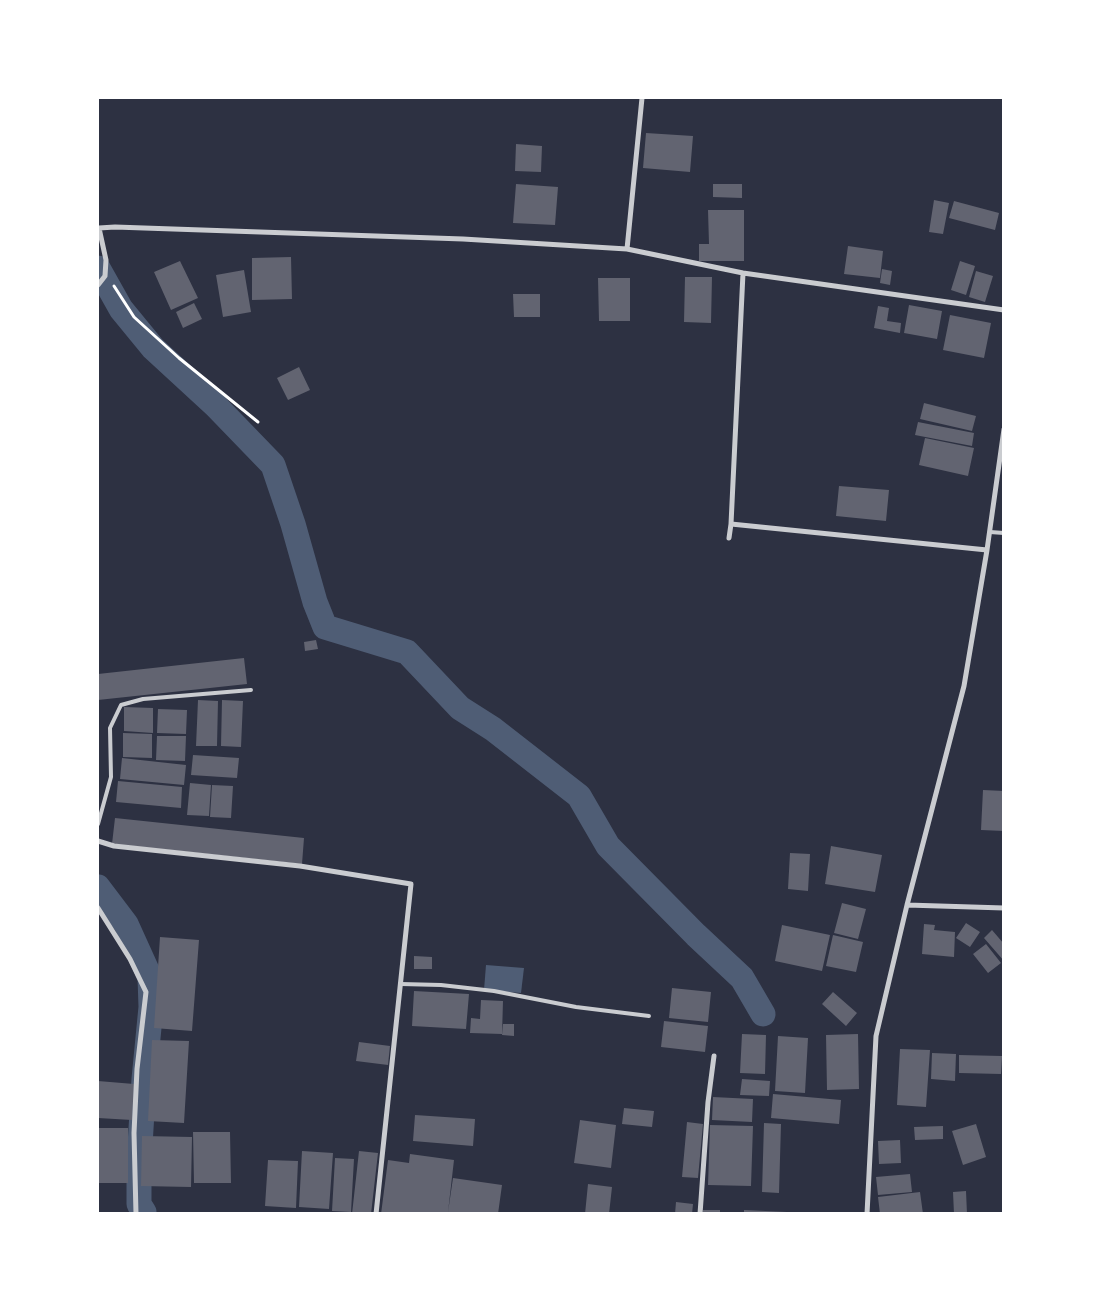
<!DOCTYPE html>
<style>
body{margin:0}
#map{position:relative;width:1101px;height:1311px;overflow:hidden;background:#2d3142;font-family:Commissioner,sans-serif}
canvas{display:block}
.frame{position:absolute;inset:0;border:99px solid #fff;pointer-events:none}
</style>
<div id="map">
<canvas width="1101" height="1311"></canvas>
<div class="frame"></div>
</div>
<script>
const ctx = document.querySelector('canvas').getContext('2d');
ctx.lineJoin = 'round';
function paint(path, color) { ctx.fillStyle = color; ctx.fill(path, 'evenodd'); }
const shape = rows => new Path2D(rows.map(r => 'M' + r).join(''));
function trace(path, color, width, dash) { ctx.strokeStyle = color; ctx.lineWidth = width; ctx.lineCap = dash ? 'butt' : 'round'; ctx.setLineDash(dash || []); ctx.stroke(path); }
const water = shape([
 [486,965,524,968,521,993,484,990]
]);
const canal = shape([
 [98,268,121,309,153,348,216,406,273,465,293,524,315,602,325,627,407,652,460,708,493,729,579,796,608,846,696,935,742,978,763,1014],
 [98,887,126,924,150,977,151,1007,144,1079,139,1162,139,1204,144,1212]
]);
const building = shape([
 [646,133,693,136,690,172,643,168],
 [516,144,542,146,541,172,515,171],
 [516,184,558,187,555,225,513,223],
 [713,184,742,184,742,198,713,197],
 [934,200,949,203,943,234,929,232],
 [954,201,999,213,995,230,949,218],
 [708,210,744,210,744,261,699,261,699,244,709,244],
 [848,246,883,251,880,278,844,274],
 [291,257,292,299,252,300,252,258],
 [180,261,198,298,171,310,154,272],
 [960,261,975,266,966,295,951,290],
 [882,269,892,271,890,285,880,283],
 [244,270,251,312,223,317,216,275],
 [976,271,993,276,985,302,969,297],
 [685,277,712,277,711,323,684,322],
 [598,278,630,278,630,321,599,321],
 [513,294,540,294,540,317,514,317],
 [194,303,202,319,183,328,176,312],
 [909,305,942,311,937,339,904,333],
 [878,306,889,308,887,321,901,323,900,333,874,328],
 [950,315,991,323,984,358,943,350],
 [299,367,310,390,288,400,277,378],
 [924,403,976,416,972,431,920,419],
 [918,422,974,433,972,446,915,435],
 [925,438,974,448,968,476,919,465],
 [839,486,889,490,886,521,836,516],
 [316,640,318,649,305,651,304,642],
 [244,658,247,684,98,700,98,674],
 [198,700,218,701,217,746,196,746],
 [222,700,243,701,241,747,221,746],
 [124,707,153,708,153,733,124,731],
 [158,709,187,710,186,734,157,733],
 [123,733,152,734,152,758,123,757],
 [157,736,186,736,185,761,156,760],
 [193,755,239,758,237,778,191,775],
 [122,758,186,765,184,785,120,779],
 [118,781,182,787,181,808,116,802],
 [190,783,211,785,209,816,187,815],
 [212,785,233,786,231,818,210,817],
 [983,790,1004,791,1004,831,981,830],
 [115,818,304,838,302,864,112,844],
 [831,846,882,855,875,892,825,884],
 [790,853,810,854,808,891,788,889],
 [842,903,866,909,858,939,834,933],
 [966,923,980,932,970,947,956,938],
 [924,924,935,925,934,930,955,932,954,957,922,954],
 [782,925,830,935,822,971,775,961],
 [992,930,1004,944,1004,961,984,938],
 [833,935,863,942,856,972,826,966],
 [160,937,199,940,192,1031,154,1028],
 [986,944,1001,963,988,973,973,954],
 [414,956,432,957,432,969,414,969],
 [672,988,711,992,708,1022,669,1018],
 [414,991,469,994,466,1029,412,1026],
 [833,992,857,1013,846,1026,822,1004],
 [481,1000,503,1001,502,1034,470,1033,471,1018,480,1019],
 [664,1021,708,1026,705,1052,661,1047],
 [503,1024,514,1024,514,1036,502,1035],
 [742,1034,766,1035,765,1074,740,1073],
 [858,1034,859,1089,827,1090,826,1035],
 [778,1036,808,1038,805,1093,775,1091],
 [152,1040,189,1041,184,1123,148,1121],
 [359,1042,390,1046,388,1065,356,1061],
 [900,1049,930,1050,926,1107,897,1105],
 [932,1053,956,1054,955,1081,931,1079],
 [959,1055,1002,1056,1001,1074,959,1073],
 [742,1079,770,1081,769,1096,740,1095],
 [98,1081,134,1084,132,1120,98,1118],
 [773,1094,841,1100,839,1124,771,1118],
 [713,1097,753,1099,752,1122,712,1120],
 [624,1108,654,1111,652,1127,622,1124],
 [415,1115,475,1119,473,1146,413,1141],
 [580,1120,616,1125,611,1168,574,1163],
 [687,1122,703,1124,698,1178,682,1177],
 [764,1123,781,1124,779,1193,762,1192],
 [976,1124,986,1157,963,1165,952,1131],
 [710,1125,753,1126,751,1186,708,1185],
 [943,1126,943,1139,915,1140,914,1127],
 [98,1128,128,1128,128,1183,98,1183],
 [193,1132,230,1132,231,1183,194,1183],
 [142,1136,192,1137,191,1187,141,1186],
 [900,1140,901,1163,879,1164,878,1141],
 [302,1151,333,1153,329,1209,299,1207],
 [359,1151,378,1153,371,1214,352,1214],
 [410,1154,454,1160,448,1212,453,1178,502,1185,498,1214,381,1214,388,1160,409,1163],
 [335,1158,354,1159,351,1212,332,1211],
 [268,1160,298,1161,296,1208,265,1206],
 [910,1174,912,1192,878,1195,876,1177],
 [588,1184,612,1187,609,1214,585,1214],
 [966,1191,967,1214,954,1214,953,1192],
 [920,1192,923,1214,880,1214,878,1197],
 [676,1202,693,1204,692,1214,675,1214],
 [703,1210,720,1210,720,1214,703,1214],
 [744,1210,787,1212,787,1214,744,1214]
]);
const path = shape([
 [114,286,134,317,179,358,258,422]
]);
const service = shape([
 [990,532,1004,533],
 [98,824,111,777,110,728,121,705,143,699,251,690],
 [401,984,441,985,494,991,576,1007,649,1016]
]);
const minor = shape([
 [627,249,642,98],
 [98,285,105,276,106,260,99,228,115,227,463,239,627,249,743,273,1004,310],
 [731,524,987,550],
 [729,538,731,524,743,273],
 [98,841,114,846,300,866,411,884,376,1214],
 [907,905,1004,908],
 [98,908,130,959,146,992,137,1069,134,1133,136,1214],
 [700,1214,708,1102,714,1056],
 [867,1214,876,1036,907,905,964,686,987,550,1004,429]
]);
paint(water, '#4f5d75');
trace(canal, '#4f5d75', 25);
paint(building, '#626471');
trace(path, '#fff', 3);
trace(service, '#caccd0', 4);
trace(minor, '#caccd0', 5);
</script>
